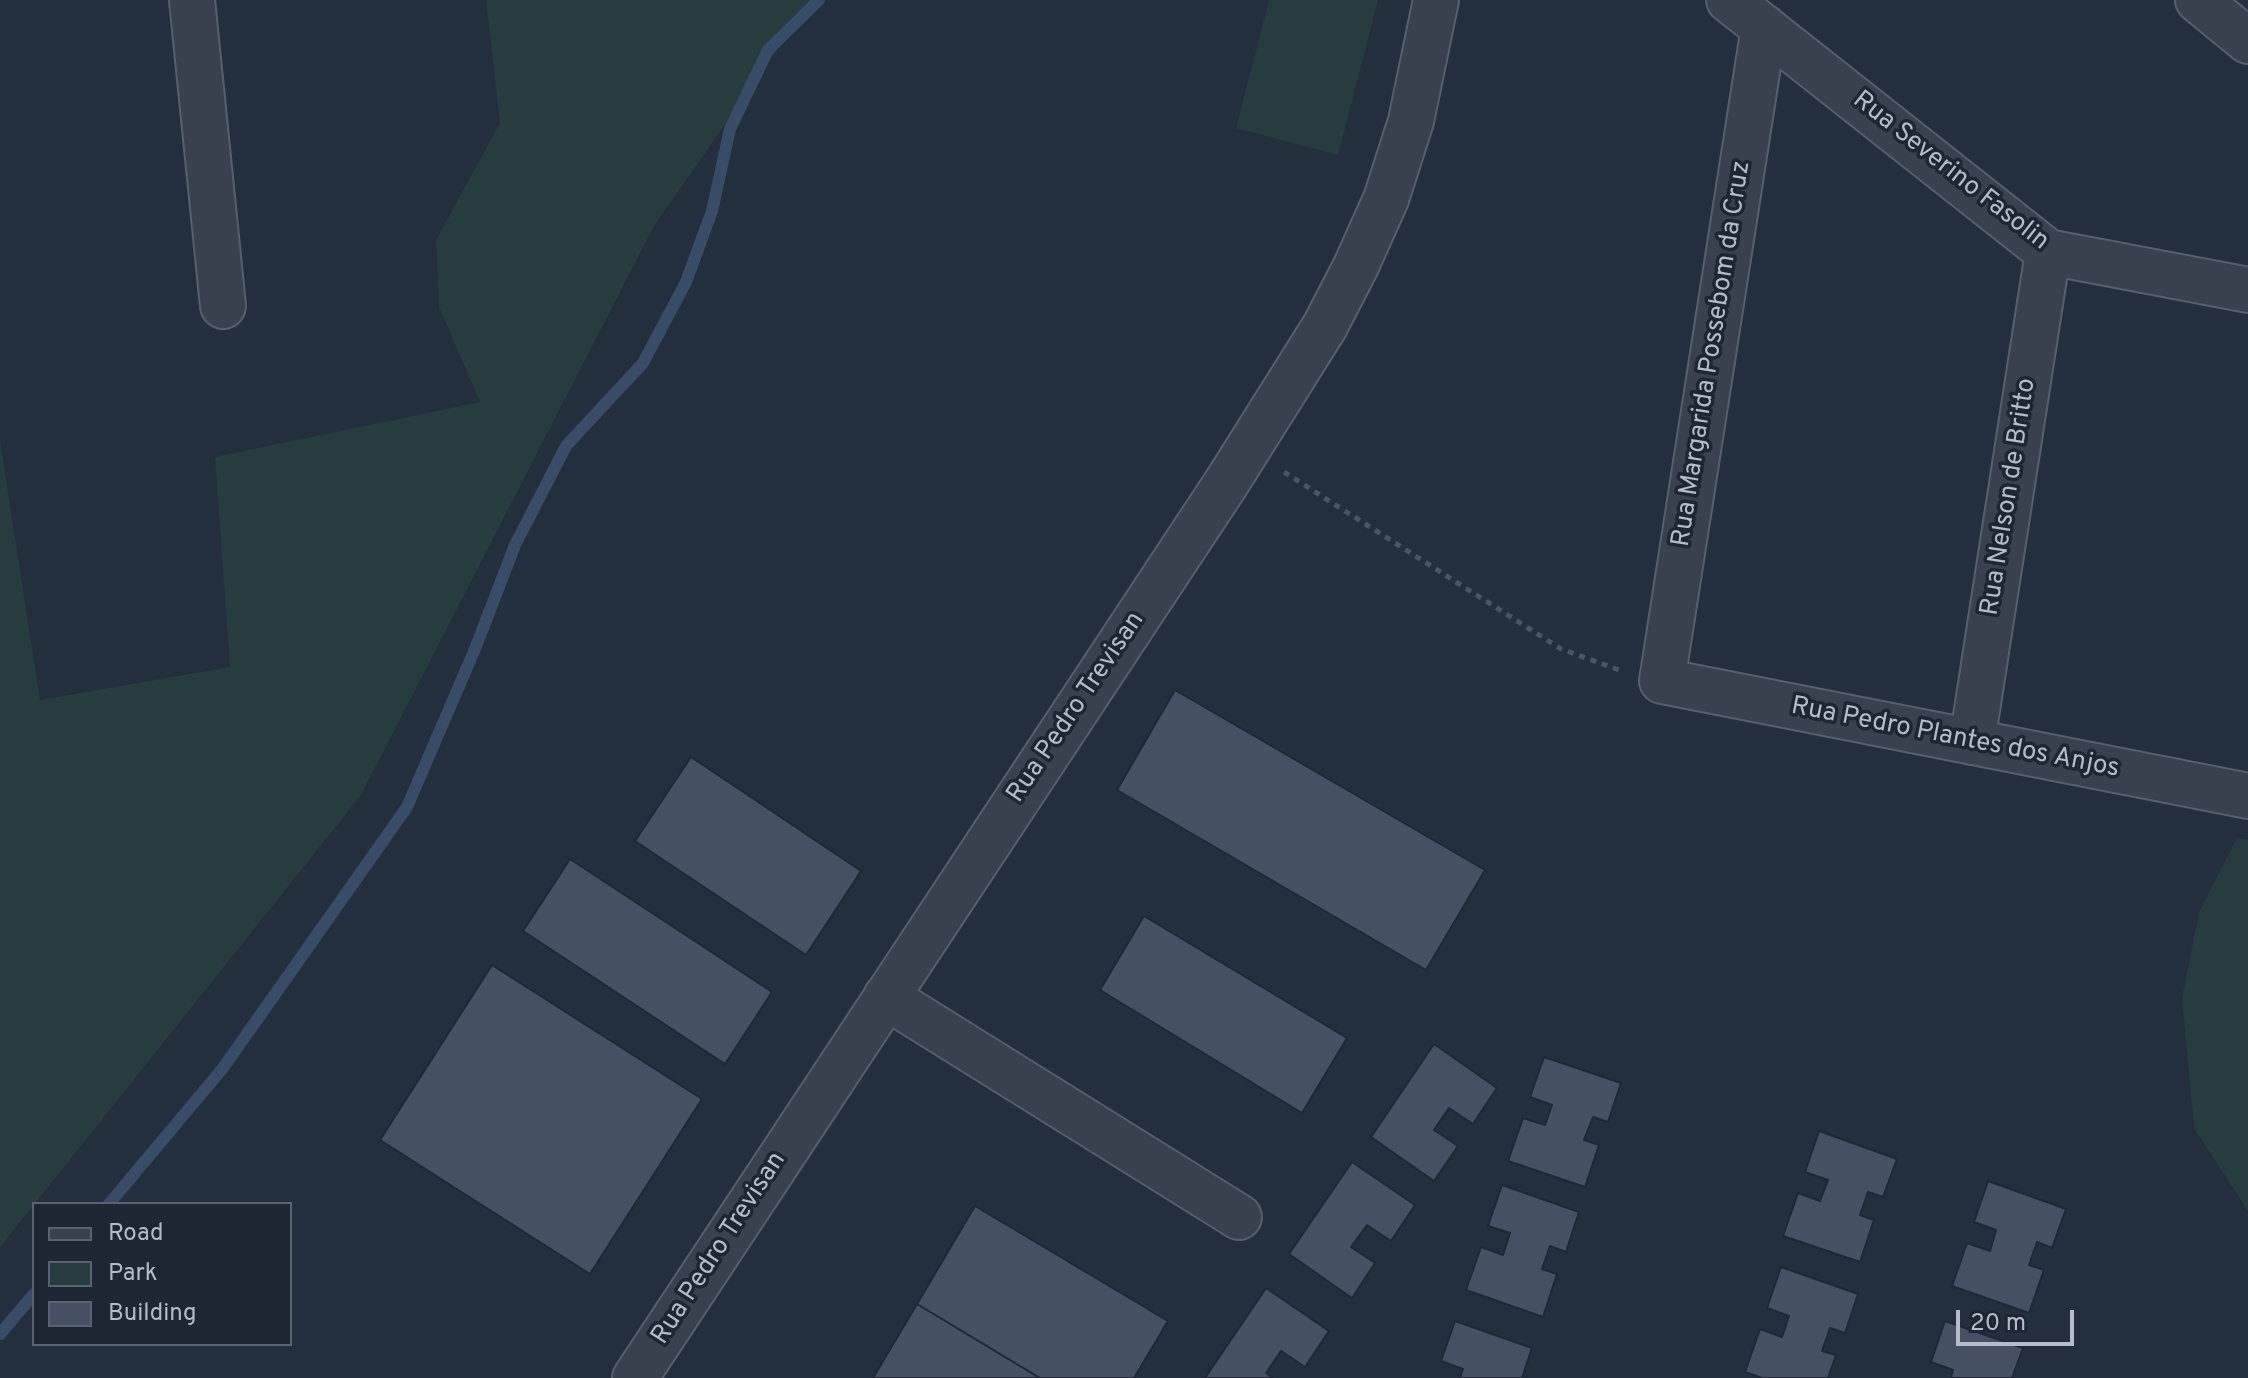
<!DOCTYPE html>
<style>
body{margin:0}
#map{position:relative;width:2248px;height:1378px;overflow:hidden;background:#242f3e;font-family:Overpass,sans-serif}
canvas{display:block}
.legend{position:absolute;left:32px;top:1202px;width:260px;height:144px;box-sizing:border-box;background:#1d2633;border:2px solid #59626f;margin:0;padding:10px 14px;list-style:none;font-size:24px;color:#b4bcc9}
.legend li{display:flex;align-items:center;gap:16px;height:40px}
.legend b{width:40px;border:2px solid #59626f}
.scale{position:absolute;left:1956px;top:1310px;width:118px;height:36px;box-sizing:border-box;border:4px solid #b4bcc9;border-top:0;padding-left:10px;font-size:24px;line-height:28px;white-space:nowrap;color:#b4bcc9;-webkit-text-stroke:6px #1d2633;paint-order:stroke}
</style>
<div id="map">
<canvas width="2248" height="1378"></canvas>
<ul class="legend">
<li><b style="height:10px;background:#38414e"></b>Road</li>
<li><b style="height:22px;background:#263c3f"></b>Park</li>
<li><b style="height:22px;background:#455162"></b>Building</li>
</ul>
<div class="scale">20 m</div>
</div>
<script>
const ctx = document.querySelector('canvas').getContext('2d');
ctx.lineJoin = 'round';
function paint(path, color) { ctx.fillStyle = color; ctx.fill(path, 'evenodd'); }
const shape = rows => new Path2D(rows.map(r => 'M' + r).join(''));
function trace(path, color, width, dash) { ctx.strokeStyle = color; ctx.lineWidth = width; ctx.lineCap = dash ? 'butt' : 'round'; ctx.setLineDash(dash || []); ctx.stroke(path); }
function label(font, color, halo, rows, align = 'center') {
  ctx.font = font + ' Overpass,sans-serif'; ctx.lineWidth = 7; ctx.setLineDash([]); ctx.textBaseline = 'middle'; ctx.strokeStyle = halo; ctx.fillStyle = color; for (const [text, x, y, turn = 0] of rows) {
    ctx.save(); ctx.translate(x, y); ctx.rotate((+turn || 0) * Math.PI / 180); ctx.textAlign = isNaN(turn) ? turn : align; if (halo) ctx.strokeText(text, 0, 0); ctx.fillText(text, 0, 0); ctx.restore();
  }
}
const green = shape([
 [486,0,812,0,654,226,361,795,0,1247,0,440,40,700,230,667,215,457,480,402,439,307,436,240,500,123],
 [1269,0,1378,0,1338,155,1236,128],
 [2237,838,2248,840,2248,1211,2194,1128,2182,998,2199,912]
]);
const stream = shape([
 [109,1204,223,1068,407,807,475,649,515,545,566,446,643,363,686,282,712,211,730,129,768,50,819,0],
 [0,1334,34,1294]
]);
const building = shape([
 [1175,690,1485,870,1426,970,1117,790,1175,690],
 [691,757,861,871,806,955,635,841,691,757],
 [570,859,772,992,725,1064,523,931,570,859],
 [1144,916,1347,1038,1302,1113,1100,990,1144,916],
 [492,965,702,1099,590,1274,380,1140,492,965],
 [1434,1044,1497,1088,1473,1124,1449,1108,1434,1130,1458,1146,1434,1181,1371,1137,1434,1044],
 [1544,1057,1621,1083,1608,1122,1593,1117,1584,1140,1599,1145,1585,1187,1508,1161,1523,1118,1545,1125,1552,1105,1530,1097,1544,1057],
 [1819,1131,1897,1159,1883,1197,1868,1192,1860,1215,1874,1220,1860,1262,1783,1236,1798,1193,1820,1201,1828,1180,1805,1172,1819,1131],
 [1352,1162,1415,1205,1391,1241,1367,1225,1351,1247,1375,1263,1352,1298,1289,1254,1352,1162],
 [1988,1181,2066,1209,2052,1248,2037,1242,2029,1265,2044,1270,2029,1313,1952,1286,1967,1243,1990,1251,1996,1230,1974,1222,1988,1181],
 [1502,1185,1579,1212,1566,1252,1550,1246,1542,1269,1557,1274,1543,1317,1466,1290,1481,1247,1503,1255,1510,1233,1488,1226,1502,1185],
 [975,1206,1168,1321,1134,1378,1040,1378,917,1304,975,1206],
 [1781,1267,1858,1294,1845,1333,1830,1328,1822,1351,1836,1355,1828,1378,1762,1378,1745,1372,1760,1329,1782,1337,1789,1316,1767,1308,1781,1267],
 [1266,1288,1329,1331,1305,1367,1281,1351,1266,1373,1273,1378,1205,1378,1266,1288],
 [917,1304,1040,1378,873,1378,917,1304],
 [1455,1321,1532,1348,1522,1378,1460,1378,1463,1369,1441,1361,1455,1321],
 [1945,1321,2023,1348,2012,1378,1951,1378,1953,1370,1931,1362,1945,1321]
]);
const path = shape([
 [1284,472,1561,649,1622,671]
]);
const minor = shape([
 [192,0,223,306],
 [1729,0,2048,252,2248,290],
 [2198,0,2248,41],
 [1764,27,1662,681,2248,796],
 [1972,742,2048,252],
 [886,997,1239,1217],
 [635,1378,1227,482,1325,326,1356,266,1386,199,1411,121,1436,0]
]);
const streetNames = [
 ["Rua Severino Fasolin",1950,172,38],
 ["Rua Margarida Possebom da Cruz",1713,354,-81],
 ["Rua Nelson de Britto",2010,497,-81],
 ["Rua Pedro Trevisan",1077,708,-56],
 ["Rua Pedro Plantes dos Anjos",1955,739,11],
 ["Rua Pedro Trevisan",720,1249,-57]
];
paint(green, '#263c3f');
trace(stream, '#394c67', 12);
paint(building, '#455162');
trace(building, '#1f2835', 2);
trace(minor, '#565f6c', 48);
trace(path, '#44595c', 5, [6, 6]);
trace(minor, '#38414e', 44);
label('26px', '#b4bcc9', '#1d2633', streetNames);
</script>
